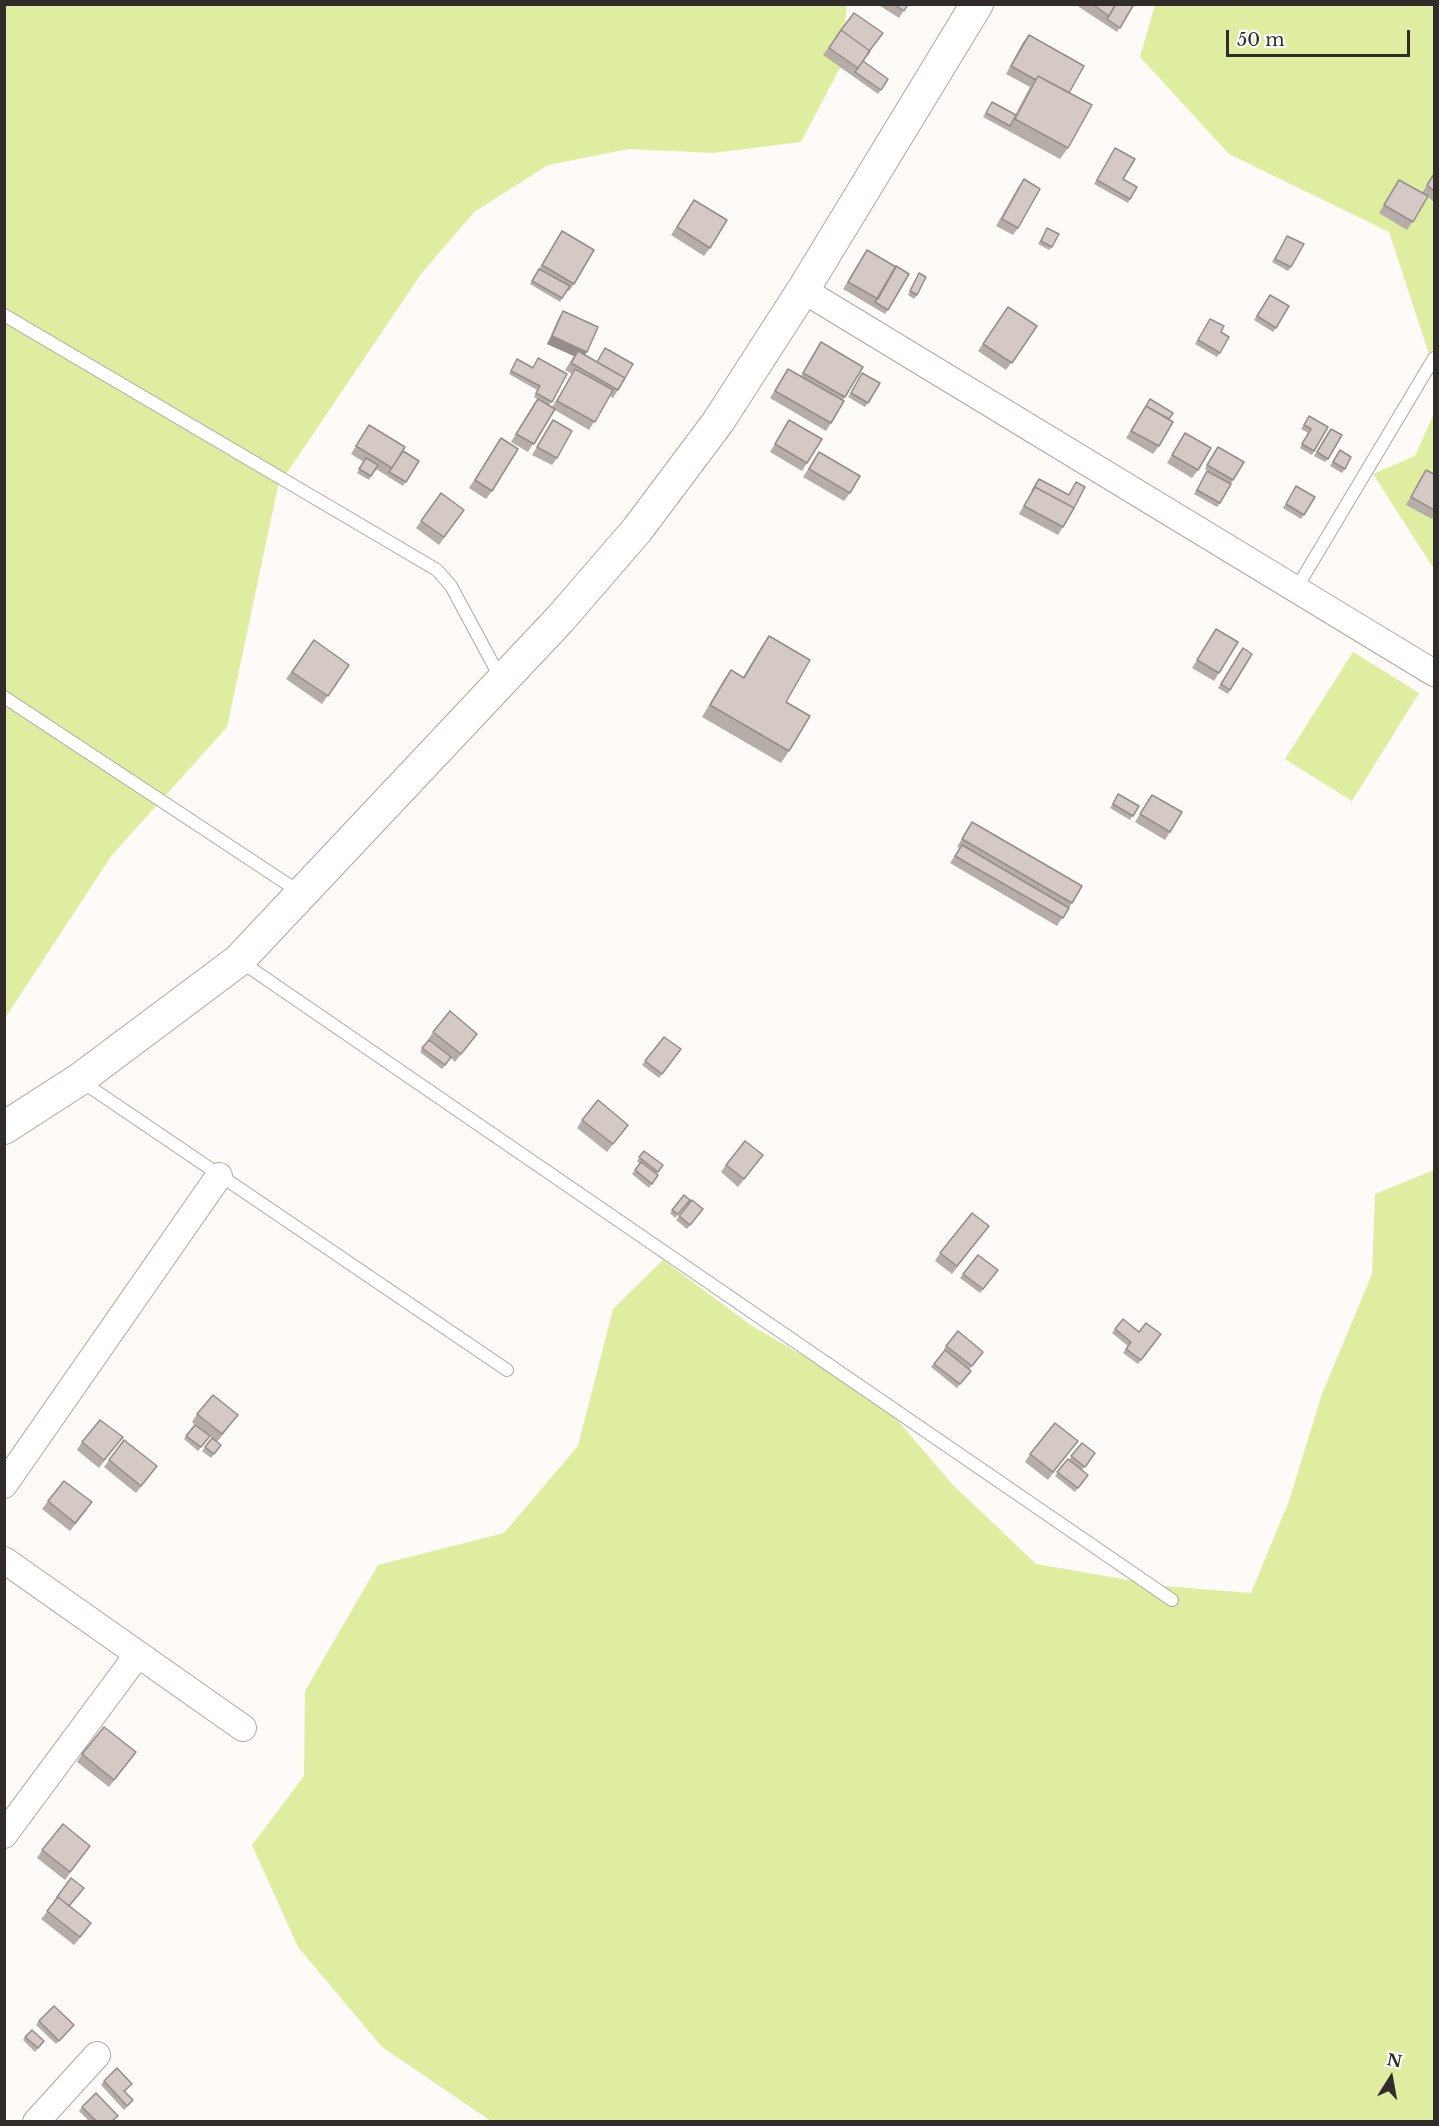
<!DOCTYPE html>
<style>
body{margin:0}
#map{position:relative;width:1439px;height:2126px;overflow:hidden;background:#fefaf7;font-family:"Libre Baskerville",serif}
canvas{display:block}
.frame{position:absolute;inset:0;border:6px solid #312c2a;pointer-events:none}
.north{position:absolute;left:1361px;top:2048px;width:60px;height:60px;-webkit-text-stroke:4px #fff;paint-order:stroke;rotate:11deg;font-size:16px;font-weight:700;line-height:24px;text-align:center;color:#312c2a}
.north::after{content:'';display:block;margin:auto;width:21px;height:27px;background:#312c2a;clip-path:polygon(50% 0,100% 100%,50% 72%,0 100%)}
.scale{position:absolute;left:1226px;top:30px;width:184px;height:27px;box-sizing:border-box;border:3px solid #312c2a;border-top:0;padding-left:8px;font-size:18px;line-height:21px;white-space:nowrap;color:#312c2a;-webkit-text-stroke:4px #fff;paint-order:stroke}
</style>
<div id="map">
<canvas width="1439" height="2126"></canvas>
<div class="frame"></div>
<div class="north">N</div>
<div class="scale">50 m</div>
</div>
<script>
const ctx = document.querySelector('canvas').getContext('2d');
ctx.lineJoin = 'round';
function paint(path, color) { ctx.fillStyle = color; ctx.fill(path, 'evenodd'); }
const shape = rows => new Path2D(rows.map(r => 'M' + r).join(''));
function trace(path, color, width, dash) { ctx.strokeStyle = color; ctx.lineWidth = width; ctx.lineCap = dash ? 'butt' : 'round'; ctx.setLineDash(dash || []); ctx.stroke(path); }
const green = shape([
 [5,5,847,5,840,68,801,142,713,153,629,149,548,165,474,212,421,274,278,486,227,727,112,855,5,1018],
 [1155,5,1434,5,1434,369,1389,232,1229,154,1140,57],
 [1434,413,1434,569,1373,474,1415,456],
 [1353,652,1419,693,1352,801,1285,759],
 [1434,1170,1434,2121,491,2121,382,2047,298,1947,252,1845,304,1776,305,1691,378,1565,504,1533,578,1446,613,1309,663,1260,752,1326,881,1401,952,1484,1036,1564,1163,1586,1251,1593,1289,1501,1322,1394,1372,1274,1375,1194]
]);
const service = shape([
 [4,315,437,570,451,586,501,679],
 [1296,589,1434,358],
 [4,697,301,893],
 [240,961,1172,1600],
 [81,1081,507,1370]
]);
const minor = shape([
 [803,290,1434,673],
 [4,1485,219,1176],
 [4,1560,243,1728],
 [4,1835,138,1654],
 [36,2122,97,2055]
]);
const tertiary = shape([
 [4,1128,80,1079,239,960,561,618,637,530,718,422,803,290,977,4]
]);
const wall = shape([
 [877,4,908,4,899,18],
 [1077,4,1134,4,1117,32,1076,5],
 [854,13,863,61,888,79,878,94,823,55],
 [1029,35,1069,93,1068,148,1060,159,983,117,992,102,1015,115,1030,87,1006,74,1023,42],
 [1112,152,1123,179,1137,187,1128,203,1094,184],
 [1434,174,1434,202,1428,197,1407,230,1379,213,1399,180,1422,193],
 [1024,179,1018,228,1013,235,996,226,1018,187],
 [689,208,710,248,704,256,671,235],
 [1047,228,1052,247,1049,250,1038,244],
 [562,231,574,284,569,291,567,290,560,302,530,284],
 [1287,236,1291,267,1288,271,1272,262],
 [867,250,888,310,885,314,843,289],
 [919,273,917,295,914,299,908,295],
 [1270,295,1276,328,1273,332,1254,320],
 [1008,307,1037,326,1006,370,978,351],
 [563,311,585,355,618,390,613,398,610,396,589,430,555,410,528,452,511,442,537,399,534,397,537,390,509,374,517,359,533,367,538,358,552,402,549,405,552,407,572,374,565,370,574,356,547,344,558,319],
 [1210,319,1221,332,1220,353,1217,357,1195,344],
 [821,342,863,367,843,400,831,423,826,431,770,398,788,369,801,376],
 [860,377,880,383,865,407,848,397],
 [1150,399,1169,419,1159,446,1153,454,1126,438],
 [1309,416,1314,451,1312,455,1300,448,1308,433,1301,429],
 [553,420,557,458,552,465,532,455],
 [789,420,807,463,802,471,770,452],
 [369,425,403,451,419,461,403,486,376,469,369,480,357,473,364,462,351,454],
 [1328,432,1328,459,1325,462,1314,456],
 [1185,433,1198,470,1192,478,1167,463],
 [501,438,492,491,486,499,469,488],
 [1215,451,1233,480,1231,484,1205,469],
 [819,452,850,493,844,501,803,477],
 [1337,454,1345,469,1342,473,1330,466],
 [1426,470,1434,474,1434,515,1432,519,1406,505,1421,477],
 [1205,475,1220,503,1217,507,1194,494],
 [1039,479,1068,495,1076,482,1063,527,1058,535,1019,514],
 [1294,490,1304,515,1301,519,1283,508],
 [441,493,464,510,439,545,416,528],
 [1216,629,1219,673,1214,681,1192,668],
 [769,636,786,702,789,751,781,763,702,717,723,681,731,670,743,677,761,647],
 [314,640,349,665,322,704,286,679],
 [1240,652,1230,690,1228,694,1218,688],
 [1118,794,1139,806,1130,820,1110,808],
 [1152,795,1170,832,1165,840,1135,822],
 [972,822,1072,903,1057,926,950,863,960,848,957,847],
 [433,1032,472,1041,455,1062,451,1058,442,1069,420,1052],
 [664,1037,681,1049,659,1078,642,1065],
 [582,1120,628,1125,607,1152,577,1128],
 [644,1151,663,1165,657,1174,658,1175,649,1188,632,1174,640,1164,637,1161],
 [758,1162,738,1187,721,1172,726,1165],
 [684,1195,690,1200,675,1218,670,1213],
 [692,1200,703,1209,687,1229,676,1220],
 [989,1226,952,1274,935,1261,940,1253],
 [978,1255,998,1270,980,1293,960,1278],
 [1123,1319,1139,1332,1161,1334,1138,1364,1123,1353,1128,1346,1112,1333],
 [946,1346,983,1352,969,1370,971,1371,957,1388,931,1367,945,1350,944,1349],
 [197,1414,238,1415,217,1442,221,1445,211,1458,202,1451,212,1438,210,1436,198,1451,184,1439,195,1425,192,1422],
 [123,1437,99,1468,77,1450,82,1442],
 [1082,1443,1095,1453,1082,1470,1088,1475,1075,1492,1055,1476,1068,1459,1069,1460],
 [1072,1448,1048,1480,1025,1462,1030,1454],
 [109,1460,151,1474,136,1493,104,1467],
 [48,1501,87,1510,70,1531,42,1509],
 [136,1752,109,1787,77,1762,82,1754],
 [90,1846,65,1880,37,1858,42,1850],
 [57,1897,69,1906,86,1931,74,1945,41,1919,55,1902,54,1901],
 [39,2021,74,2025,56,2044,36,2025],
 [25,2037,44,2041,35,2052,23,2040],
 [104,2081,129,2087,125,2092,133,2100,124,2110,101,2085],
 [82,2107,115,2119,113,2121,89,2121,79,2111]
]);
const shadedWall = shape([
 [552,336,587,352,582,359,578,351,574,356,547,344]
]);
const building = shape([
 [894,4,908,4,904,11,894,4],
 [1092,4,1116,4,1109,16,1092,4],
 [1116,4,1134,4,1120,28,1107,19,1116,4],
 [854,13,883,33,867,54,870,51,841,30,854,13],
 [841,30,870,51,858,68,829,48,841,30],
 [1029,35,1084,66,1069,93,1038,76,1036,80,1011,66,1029,35],
 [863,61,888,79,881,90,855,72,863,61],
 [1038,76,1092,105,1068,148,1015,119,1038,76],
 [992,102,1016,115,1010,126,986,113,992,102],
 [1115,148,1135,159,1123,179,1137,187,1130,199,1097,180,1115,148],
 [1434,174,1434,191,1427,185,1434,174],
 [1024,179,1040,189,1018,228,1002,219,1024,179],
 [1399,180,1428,196,1413,222,1384,205,1399,180],
 [694,200,727,220,710,248,677,227,694,200],
 [1047,228,1059,234,1052,247,1041,241,1047,228],
 [562,231,594,250,574,284,542,265,562,231],
 [1287,236,1304,244,1291,267,1275,259,1287,236],
 [867,250,896,267,878,299,848,282,867,250],
 [896,266,909,274,888,310,875,302,896,266],
 [539,269,570,286,562,298,532,281,539,269],
 [919,273,926,277,917,295,910,291,919,273],
 [1270,295,1289,306,1276,328,1257,316,1270,295],
 [1008,307,1037,326,1012,363,983,344,1008,307],
 [563,311,598,327,587,352,552,336,563,311],
 [1210,319,1224,326,1221,332,1229,337,1220,353,1198,340,1210,319],
 [821,342,863,367,845,397,803,373,821,342],
 [605,348,633,364,625,378,597,362,605,348],
 [578,351,625,378,618,390,571,363,578,351],
 [538,358,567,374,552,402,536,393,540,386,511,371,517,359,533,368,538,358],
 [575,369,613,390,595,422,557,401,575,369],
 [788,369,844,401,831,423,775,391,788,369],
 [862,373,880,383,868,403,851,393,862,373],
 [538,399,555,409,534,444,516,434,538,399],
 [1150,399,1173,413,1169,419,1146,406,1150,399],
 [1146,406,1173,422,1159,446,1131,431,1146,406],
 [1309,416,1328,427,1314,451,1302,444,1311,429,1304,425,1309,416],
 [553,420,572,431,557,458,537,447,553,420],
 [789,420,822,439,807,463,775,444,789,420],
 [369,425,405,447,392,468,356,446,369,425],
 [1331,429,1342,435,1328,459,1317,452,1331,429],
 [1185,433,1211,448,1198,470,1172,455,1185,433],
 [501,438,518,449,492,491,475,480,501,438],
 [1218,447,1244,462,1233,480,1207,465,1218,447],
 [1340,450,1351,457,1345,469,1333,462,1340,450],
 [403,451,419,461,406,482,389,472,403,451],
 [819,452,860,476,850,493,809,469,819,452],
 [366,458,378,465,371,476,359,469,366,458],
 [1426,470,1434,474,1434,510,1411,497,1426,470],
 [1207,471,1231,484,1220,503,1197,490,1207,471],
 [1039,479,1069,495,1076,482,1085,487,1074,508,1035,487,1032,491,1039,479],
 [1296,486,1315,497,1304,515,1286,504,1296,486],
 [1035,487,1074,508,1063,527,1024,506,1035,487],
 [441,493,464,510,444,537,421,521,441,493],
 [1216,629,1238,642,1219,673,1197,660,1216,629],
 [769,636,810,660,786,702,810,716,789,751,710,705,731,670,744,678,769,636],
 [314,640,349,665,328,696,292,672,314,640],
 [1243,648,1252,654,1230,690,1221,684,1243,648],
 [1118,794,1139,806,1133,816,1113,804,1118,794],
 [1152,795,1182,812,1170,832,1140,814,1152,795],
 [972,822,1082,886,1072,903,962,839,972,822],
 [962,845,1069,908,1063,918,955,856,962,845],
 [450,1011,477,1034,461,1054,433,1032,450,1011],
 [664,1037,681,1049,662,1074,645,1061,664,1037],
 [429,1040,451,1057,445,1065,422,1048,429,1040],
 [598,1100,628,1125,613,1144,582,1120,598,1100],
 [745,1141,763,1155,744,1179,726,1165,745,1141],
 [644,1151,663,1165,658,1172,639,1157,644,1151],
 [641,1162,658,1175,652,1184,635,1170,641,1162],
 [684,1195,690,1200,678,1214,672,1210,684,1195],
 [692,1200,703,1209,690,1225,679,1216,692,1200],
 [972,1213,989,1226,957,1266,940,1253,972,1213],
 [978,1255,998,1270,983,1289,963,1274,978,1255],
 [1123,1319,1139,1332,1146,1323,1161,1334,1141,1360,1126,1349,1131,1342,1115,1329,1123,1319],
 [958,1331,983,1352,972,1366,946,1346,958,1331],
 [945,1350,971,1371,960,1384,934,1364,945,1350],
 [213,1395,238,1415,222,1434,197,1414,213,1395],
 [100,1420,123,1437,104,1460,82,1442,100,1420],
 [1055,1423,1078,1441,1053,1472,1030,1454,1055,1423],
 [195,1425,210,1436,201,1447,186,1436,195,1425],
 [212,1438,221,1445,214,1454,205,1447,212,1438],
 [124,1440,157,1466,141,1486,109,1460,124,1440],
 [1082,1443,1095,1453,1085,1467,1071,1456,1082,1443],
 [1068,1459,1088,1475,1078,1488,1057,1472,1068,1459],
 [64,1481,92,1502,75,1523,48,1501,64,1481],
 [104,1727,136,1752,114,1780,82,1754,104,1727],
 [63,1824,90,1846,70,1872,42,1850,63,1824],
 [71,1878,84,1888,69,1906,58,1897,58,1898,57,1897,71,1878],
 [58,1897,91,1923,80,1937,47,1911,58,1897],
 [54,2006,74,2025,59,2041,39,2021,54,2006],
 [32,2030,44,2041,38,2048,25,2037,32,2030],
 [117,2068,132,2084,124,2091,133,2100,127,2106,104,2081,117,2068],
 [96,2093,118,2116,112,2121,96,2121,82,2107,96,2093]
]);
paint(green, '#deeda0');
trace(service, '#b1a6a1', 14);
trace(minor, '#b1a6a1', 28);
trace(tertiary, '#b1a6a1', 34);
trace(service, '#fff', 12);
trace(minor, '#fff', 26);
trace(tertiary, '#fff', 32);
paint(wall, '#b6ada9');
paint(shadedWall, '#948d89');
paint(building, '#d4c9c4');
trace(building, '#948d89', 1.5);
</script>
